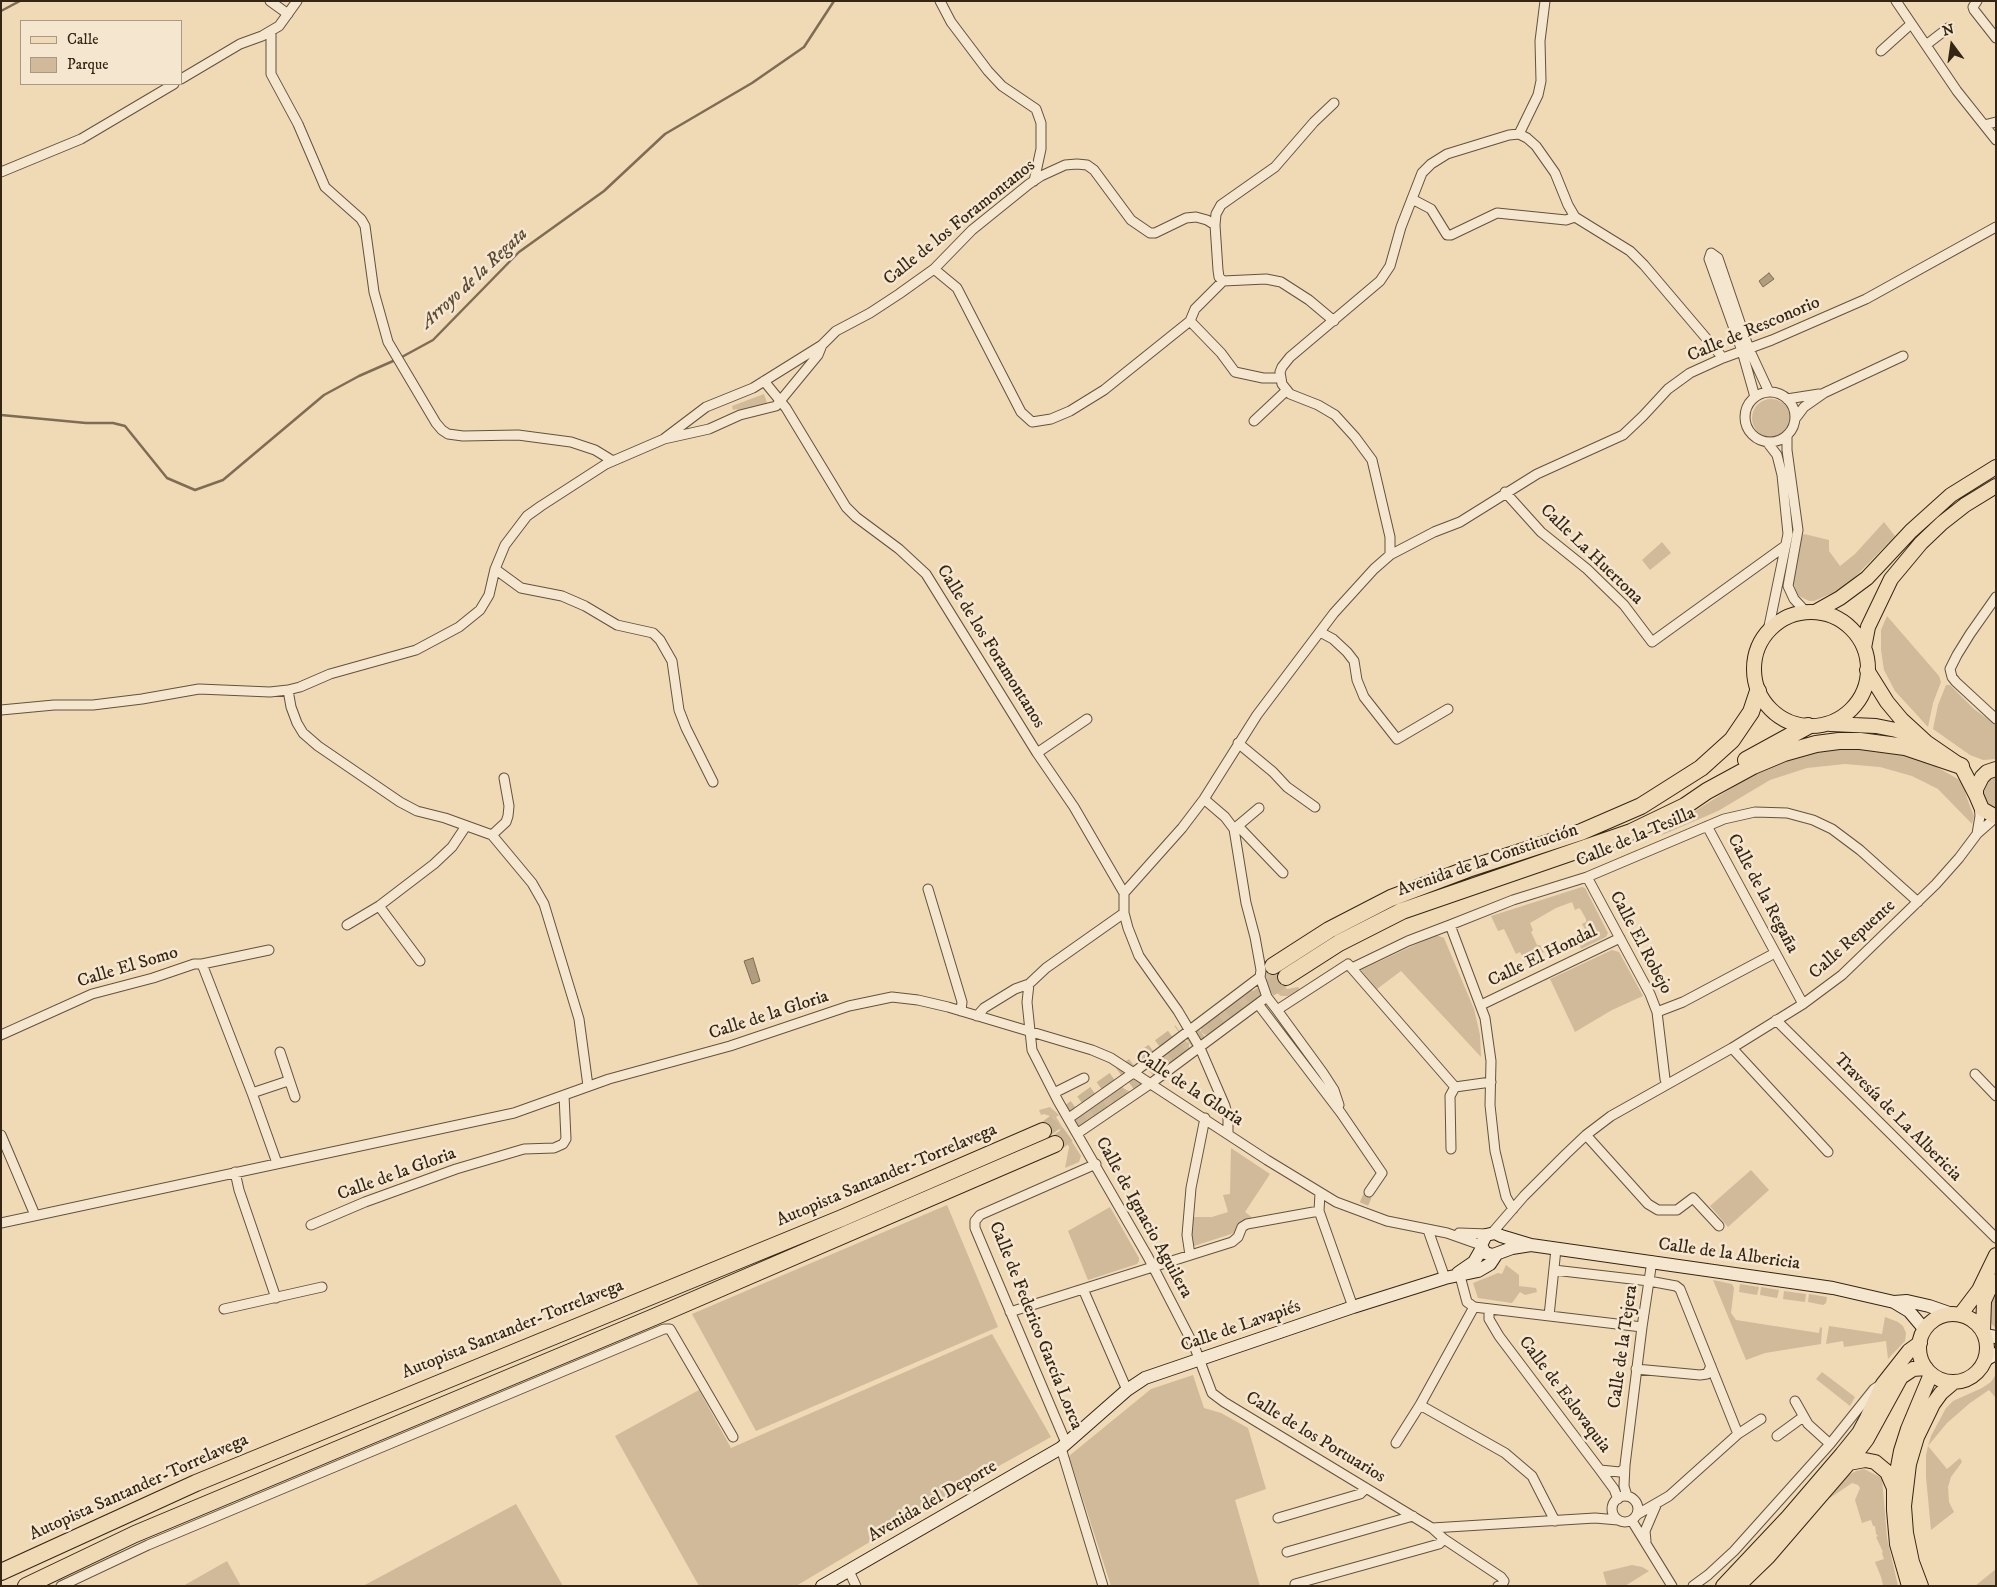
<!DOCTYPE html>
<meta charset="utf-8">
<style>
body{margin:0}
#map{position:relative;width:1997px;height:1587px;overflow:hidden;background:#f0d9b5;font-family:"IM FELL DW Pica",serif}
canvas{display:block}
.frame{position:absolute;inset:0;border:2px solid #342514;pointer-events:none}
.legend{position:absolute;left:20px;top:20px;width:162px;height:65px;box-sizing:border-box;background:#f5e6cf;border:1px solid #a89984;margin:0;padding:6px 9px;list-style:none;font-size:15px;color:#342514}
.legend li{display:flex;align-items:center;gap:10px;height:25px}
.legend b{width:25px;border:1px solid #a89984}
.north{position:absolute;left:1927px;top:20px;width:50px;height:50px;-webkit-text-stroke:4px #f5e6cf;paint-order:stroke;rotate:346deg;font-size:14px;font-weight:700;line-height:20px;text-align:center;color:#342514}
.north::after{content:'';display:block;margin:auto;width:18px;height:22px;background:#342514;clip-path:polygon(50% 0,100% 100%,50% 72%,0 100%)}
</style>
<div id="map">
<canvas width="1997" height="1587"></canvas>
<div class="frame"></div>
<ul class="legend">
<li><b style="height:6px;background:#f0d9b5"></b>Calle</li>
<li><b style="height:14px;background:#d0ba9a"></b>Parque</li>
</ul>
<div class="north">N</div>
</div>
<script>
const ctx = document.querySelector('canvas').getContext('2d');
ctx.lineJoin = 'round';
function paint(path, color) { ctx.fillStyle = color; ctx.fill(path, 'evenodd'); }
const shape = rows => new Path2D(rows.map(r => 'M' + r).join(''));
function trace(path, color, width, dash) { ctx.strokeStyle = color; ctx.lineWidth = width; ctx.lineCap = dash ? 'butt' : 'round'; ctx.setLineDash(dash || []); ctx.stroke(path); }
function label(font, color, halo, rows, align = 'center') {
  ctx.font = font + ' "IM FELL DW Pica",serif'; ctx.lineWidth = 5; ctx.setLineDash([]); ctx.textBaseline = 'middle'; ctx.strokeStyle = halo; ctx.fillStyle = color; for (const [text, x, y, turn = 0] of rows) {
    ctx.save(); ctx.translate(x, y); ctx.rotate((+turn || 0) * Math.PI / 180); ctx.textAlign = isNaN(turn) ? turn : align; if (halo) ctx.strokeText(text, 0, 0); ctx.fillText(text, 0, 0); ctx.restore();
  }
}
const green = shape([
 [764,394,767,403,738,411,737,409,733,410,732,406],
 '1752 418a19 19 0 1 1 38 0a19 19 0 1 1-38 0Z',
 [1884,522,1895,536,1850,582,1837,591,1814,601,1809,601,1797,595,1793,581,1801,539,1804,534,1829,540,1829,551,1840,566,1855,554],
 [1662,542,1671,553,1650,570,1642,560],
 [1887,616,1939,676,1941,682,1933,703,1928,727,1895,691,1884,670,1881,650,1881,630],
 [1946,685,1950,685,1974,709,1996,725,1996,759,1983,760,1970,755,1933,729,1938,705],
 [1831,747,1895,750,1933,765,1958,779,1963,785,1968,801,1974,816,1972,824,1938,789,1912,776,1880,767,1845,764,1807,768,1770,780,1718,811,1660,836,1684,818,1768,765],
 [1996,775,1996,810,1984,803,1982,787,1984,782],
 [1582,887,1585,888,1608,933,1606,937,1581,949,1576,936,1586,931,1582,924,1586,922,1586,919,1581,910,1579,908,1575,910,1572,902,1556,908,1530,923,1533,930,1531,932,1537,945,1540,945,1544,952,1525,961,1520,952,1516,954,1504,929,1498,931,1491,916],
 [1436,935,1444,938,1474,1009,1480,1035,1481,1057,1401,971,1377,989,1361,970],
 [1612,950,1619,952,1643,996,1612,1010,1575,1032,1550,979],
 [1266,962,1287,989,1298,987,1300,990,1288,996,1281,996,1272,990,1268,985,1263,964],
 [1250,989,1256,993,1255,999,1211,1033,1205,1035,1201,1032,1201,1027],
 [1183,1040,1189,1043,1189,1050,1169,1066,1162,1056],
 [1157,1060,1164,1070,1158,1074,1153,1075,1149,1071,1149,1066],
 [1121,1087,1133,1093,1082,1125,1078,1122,1078,1116],
 [1050,1107,1059,1115,1056,1117,1081,1156,1079,1162,1065,1168,1069,1147,1053,1117,1044,1114,1041,1115,1039,1110],
 [1231,1148,1270,1174,1245,1212,1254,1219,1243,1221,1239,1224,1234,1233,1191,1247,1191,1217,1212,1217,1228,1212,1223,1195,1230,1194],
 [1751,1170,1769,1190,1728,1227,1710,1206],
 [947,1205,998,1327,756,1431,692,1314],
 [1110,1207,1139,1258,1139,1261,1137,1264,1088,1280,1068,1231],
 [1506,1265,1519,1275,1519,1286,1536,1288,1537,1292,1525,1295,1520,1292,1512,1303,1478,1298,1473,1283,1498,1273,1502,1274],
 [1713,1280,1732,1284,1734,1288,1731,1313,1736,1320,1819,1333,1820,1327,1822,1328,1821,1344,1765,1353,1746,1360],
 [1740,1284,1759,1287,1757,1295,1739,1292],
 [1996,1285,1996,1329,1990,1322,1989,1300],
 [1761,1287,1779,1290,1777,1298,1760,1295],
 [1784,1291,1806,1294,1805,1302,1783,1299],
 [1809,1294,1827,1297,1826,1303,1823,1305,1808,1302],
 [1885,1317,1898,1322,1903,1326,1906,1333,1905,1341,1888,1359,1886,1341,1844,1347,1843,1341,1826,1344,1829,1326,1882,1334],
 [992,1334,1051,1437,972,1481,796,1586,699,1586,615,1436,699,1390,731,1448],
 [1822,1372,1855,1397,1850,1406,1816,1379],
 [1996,1374,1996,1398,1989,1390,1970,1403,1947,1423,1928,1446,1947,1469,1960,1458,1962,1462,1951,1477,1948,1487,1949,1502,1954,1512,1931,1530,1926,1477,1926,1455,1928,1446,1931,1436,1946,1408,1953,1401,1982,1388,1991,1382],
 [1193,1375,1204,1408,1221,1413,1248,1428,1266,1489,1235,1500,1260,1586,1111,1586,1069,1456,1151,1389],
 [1864,1469,1882,1478,1887,1538,1898,1586,1880,1586,1883,1585,1881,1577,1875,1562,1884,1559,1882,1553,1883,1552,1876,1537,1878,1536,1876,1534,1875,1526,1873,1526,1871,1520,1862,1523,1855,1500,1860,1488,1858,1485,1852,1483,1830,1498,1829,1497,1849,1475,1856,1471],
 [516,1504,563,1586,363,1586],
 [227,1561,241,1586,183,1586],
 [1632,1565,1642,1567,1649,1571,1625,1586,1607,1586,1603,1572],
 [1996,1569,1996,1586,1975,1586]
]);
const water = shape([
 [1769,273,1774,279,1763,287,1759,281,1769,273],
 [753,958,760,981,752,984,744,961,753,958]
]);
const stream = shape([
 [1,11,20,1],
 [1,415,86,423,113,423,125,426,167,478,195,490,223,480,324,395,359,376,400,358,433,340,519,252,604,191,665,134,752,83,804,47,834,1]
]);
const minorTunnel = shape([
 [1364,1204,1369,1192]
]);
const motorwayTunnel = shape([
 [1043,1131,1180,1032],
 [1055,1144,1286,977]
]);
const minor = shape([
 [270,1,288,14],
 [940,1,951,22,988,71,1002,86,1036,109,1041,123,1041,149,1034,181],
 [1896,1,1957,91,1996,140],
 [1977,1,1973,7,1974,10,1996,38],
 [271,31,271,74,298,124,325,187,361,219,365,226,374,292,388,342,436,423,442,430,448,434,463,436,518,435,571,442,595,450,613,461],
 [1926,45,1948,28],
 [1881,51,1911,24],
 [181,79,240,44,262,36,279,26,297,1],
 [1984,125,1996,122],
 [1519,134,1538,95,1541,81,1540,41,1545,1],
 [1,172,81,139,174,84],
 [1412,199,1431,209,1447,235,1451,235,1497,213,1566,220,1575,217],
 [934,269,957,288,1021,412,1032,422,1051,419,1070,411,1104,390,1190,321,1195,309,1223,281],
 [1190,321,1221,353,1235,372,1263,378,1280,378],
 [1334,321,1309,300,1281,282,1266,279,1223,281,1219,277,1218,270,1215,225,1216,214,1221,205,1275,167,1314,122,1334,103],
 [764,381,786,408,846,507,856,517,899,549,926,574,1037,753,1074,807,1124,893,1124,913,1128,928,1139,956,1178,1011,1200,1048,1225,1106,1228,1119,1228,1134],
 '1745 417a25 25 0 1 1 50 0a25 25 0 1 1-50 0Z',
 [1755,397,1742,351,1709,259,1711,253,1718,258,1749,349,1769,392],
 [1787,399,1819,394],
 [1795,419,1804,407,1824,393,1903,356],
 [1254,421,1287,390],
 [1787,435,1787,450,1798,530,1788,586,1794,599,1806,612],
 [665,438,706,407,753,388,822,345,836,331,870,313,899,294,934,269,972,230,1029,184,1041,176,1065,165,1077,164,1087,165,1094,170,1131,220,1150,233,1155,233,1186,218,1196,217,1207,220,1215,225],
 [1767,442,1777,455,1782,475,1788,534,1768,631],
 [1505,492,1541,532,1587,569,1624,605,1652,642,1785,546],
 [1390,555,1390,537,1372,460,1355,437,1335,415,1318,405,1290,394,1282,384,1280,372,1282,367,1290,357,1380,281,1390,266,1401,227,1422,173,1431,164,1447,154,1509,135,1519,134,1527,138,1536,146,1555,173,1568,205,1575,217,1630,251,1644,265,1723,358],
 [495,569,521,588,562,596,585,606,617,625,653,633,660,640,672,661,679,710,686,728,713,782],
 [1996,597,1970,634,1957,655,1950,669,1952,677,1956,682,1996,719],
 [1320,632,1333,639,1347,652,1354,661,1357,680,1364,697,1397,739,1448,709],
 [288,690,291,707,297,723,303,733,318,746,400,802,417,811,445,818,492,835,532,883,544,904,579,1019,588,1086],
 [1,710,54,705,93,705,142,699,199,689,270,692,288,690,300,687,330,674,416,650,459,627,480,610,489,595,495,569,505,545,527,516,541,506,606,464,664,439,709,429,740,415,776,406,818,355,822,345],
 [1238,743,1273,772,1287,787,1315,807],
 [1037,753,1087,719],
 [1204,799,1225,817,1234,829,1246,903,1255,937,1261,970,1260,977,1267,997,1277,1010,1348,964,1455,1087],
 [1238,826,1283,873],
 [1707,826,1803,1004],
 [1234,829,1259,808],
 [1977,834,1980,816,1979,805],
 [492,835,506,822,508,816,509,806,504,778],
 [1587,877,1650,994,1657,1012,1665,1079,1667,1084],
 [928,889,962,1002,961,1011],
 [1124,893,1182,828,1204,799,1257,715,1334,613,1374,569,1390,555,1434,532,1460,522,1537,474,1623,435,1643,416,1668,389,1690,373,1723,358,1772,340,1866,299,1996,227],
 [379,906,420,961],
 [347,925,379,906,434,864,452,847,466,826],
 [1450,925,1485,1018,1491,1061,1490,1105,1495,1151,1506,1197,1513,1209],
 [202,964,252,1093,277,1163],
 [1352,968,1408,941,1450,925,1513,900,1587,877,1724,819,1755,812,1787,813,1813,820,1832,829,1860,850,1918,902],
 [1029,984,1027,1002,1032,1050,1058,1101,1148,1257,1195,1348,1212,1393,1224,1402,1432,1528,1444,1539,1501,1577,1504,1581,1502,1585,1498,1586],
 [1258,1004,1341,1113,1382,1173,1369,1192],
 [1481,1005,1620,938],
 [1277,1010,1323,1073,1334,1090,1339,1105],
 [1657,1012,1683,1002,1775,953],
 [977,1016,984,1008,1015,989,1029,984,1046,968,1124,913],
 [1776,1020,1996,1238],
 [1,1035,92,994,153,978,194,964,202,964,269,950],
 [1732,1048,1828,1152],
 [280,1052,295,1097],
 [1975,1074,1996,1096],
 [1455,1087,1491,1082],
 [252,1093,288,1081],
 [1054,1093,1084,1078],
 [1069,1118,1133,1073,1260,977],
 [1078,1133,1150,1084,1267,997],
 [1,1135,35,1215],
 [1586,1135,1648,1204,1658,1210,1677,1210,1693,1198,1719,1226],
 [1451,1149,1450,1096,1455,1087],
 [235,1172,239,1190,276,1298],
 [1319,1211,1353,1307],
 [1,1223,514,1113,609,1079,730,1046,849,1006,892,997,918,1000,948,1007,1092,1050,1111,1058,1267,1160,1336,1202,1387,1221,1447,1233,1481,1245],
 [311,1225,365,1202,456,1169,524,1149,554,1148,563,1144,566,1139,564,1095],
 [1428,1230,1445,1278],
 [1459,1233,1489,1234],
 [1492,1233,1524,1196,1566,1154,1586,1135,1611,1116,1732,1048,1803,1004,1842,975,1936,884,1959,858,1977,834,1996,817],
 [1190,1255,1187,1235,1191,1188,1205,1118],
 [1554,1270,1649,1281,1676,1286,1680,1289,1738,1434],
 [1460,1276,1467,1302,1474,1307,1642,1327],
 [1083,1289,1127,1390],
 [224,1309,322,1287],
 [1489,1309,1489,1319,1499,1336,1600,1470,1614,1489,1618,1499],
 [1010,1312,1232,1242,1238,1237,1242,1227,1247,1224,1319,1211,1320,1193],
 [1549,1316,1556,1249],
 [1636,1369,1700,1375,1707,1374,1711,1366],
 [1795,1401,1808,1424,1830,1444],
 [1420,1405,1505,1453,1532,1476,1555,1521],
 [1777,1436,1803,1417],
 [1066,1443,991,1266,975,1228,975,1221,980,1215,1096,1164],
 [1396,1443,1420,1405,1474,1307],
 [1061,1448,1103,1586],
 [1600,1470,1620,1472,1625,1468],
 [1627,1496,1624,1486,1625,1465,1642,1327,1652,1261],
 '1612 1509a13 13 0 1 1 26 0a13 13 0 1 1-26 0Z',
 [1638,1514,1669,1496,1738,1434,1761,1419],
 [1278,1518,1360,1494,1366,1488],
 [1632,1521,1672,1586],
 [1432,1528,1595,1518,1618,1520],
 [1646,1541,1645,1531,1657,1503],
 [1287,1552,1413,1516],
 [849,1571,856,1586],
 [1295,1584,1439,1544,1444,1539],
 [61,1586,148,1545,664,1329,670,1329,733,1437],
 [1693,1586,1708,1575,1734,1551,1830,1444,1874,1389,1880,1385]
]);
const secondary = shape([
 [1531,1245,1512,1248,1493,1255,1485,1253,1481,1245,1486,1235,1495,1233,1501,1236,1531,1245,1833,1288,1894,1302,1907,1301,1929,1306,1952,1314],
 [1458,1273,1474,1262,1482,1248],
 [1894,1302,1909,1311,1925,1330],
 [1985,1335,1996,1337],
 [1985,1360,1996,1354],
 [822,1586,1061,1448,1127,1390,1145,1378,1353,1307,1445,1278,1478,1271,1490,1264,1496,1255]
]);
const primary = shape([
 [1815,612,1840,598,1867,578,1911,531,1951,495,1996,467],
 '1754 669a57 57 0 1 1 114 0a57 57 0 1 1-114 0Z',
 [1864,648,1868,627,1891,579,1921,543,1942,523,1965,505,1996,486],
 [1867,670,1887,702,1902,720,1926,742,1961,766,1976,795],
 [1830,724,1876,726,1896,730,1917,738],
 [1996,769,1987,772,1982,777,1976,789,1976,795,1982,809,1996,817],
 '1919 1348a34 34 0 1 1 68 0a34 34 0 1 1-68 0Z',
 [1960,1315,1979,1290,1996,1255],
 [1983,1331,1984,1301,1993,1281],
 [1849,1463,1865,1460,1875,1462,1887,1472,1894,1488],
 [1723,1586,1788,1517,1842,1454,1859,1433,1867,1418,1883,1384,1909,1351,1920,1343],
 [1738,1586,1768,1557,1849,1463,1867,1439,1901,1377,1913,1369,1926,1368],
 [1909,1586,1897,1544,1894,1510,1894,1488,1901,1451,1908,1429,1931,1374],
 [1921,1586,1912,1562,1906,1533,1904,1506,1909,1464,1917,1437,1933,1404,1941,1393,1954,1382]
]);
const motorway = shape([
 [1746,760,1808,726],
 [1273,966,1329,930,1391,898,1468,869,1581,832,1641,806,1701,768,1732,740,1751,712,1758,691],
 [1286,977,1339,943,1402,911,1631,832,1685,806,1707,791,1753,766,1784,753,1816,744,1839,741,1860,741,1905,747,1961,766],
 [1,1572,196,1483,842,1218,1043,1131],
 [26,1586,135,1534,654,1317,1055,1144]
]);
const streetNames = [
 ["Calle de los Foramontanos",960,223,-39],
 ["Calle de Resconorio",1754,330,-23],
 ["Calle La Huertona",1591,555,44],
 ["Calle de los Foramontanos",990,647,58],
 ["Calle de la Tesilla",1636,838,-23],
 ["Avenida de la Constitución",1488,861,-19],
 ["Calle de la Regaña",1762,894,62],
 ["Calle Repuente",1853,940,-42],
 ["Calle El Robejo",1640,943,62],
 ["Calle El Hondal",1543,957,-26],
 ["Calle El Somo",128,968,-17],
 ["Calle de la Gloria",769,1016,-18],
 ["Calle de la Gloria",1189,1089,33],
 ["Travesía de La Albericia",1897,1118,45],
 ["Calle de la Gloria",397,1175,-20],
 ["Autopista Santander-Torrelavega",887,1176,-23],
 ["Calle de Ignacio Aguilera",1143,1218,61],
 ["Calle de la Albericia",1729,1255,8],
 ["Calle de Federico García Lorca",1035,1326,68],
 ["Calle de Lavapiés",1241,1327,-19],
 ["Autopista Santander-Torrelavega",513,1330,-22],
 ["Calle de la Tejera",1624,1347,-82],
 ["Calle de Eslovaquia",1564,1395,53],
 ["Calle de los Portuarios",1315,1438,31],
 ["Autopista Santander-Torrelavega",139,1488,-24],
 ["Avenida del Deporte",933,1502,-30]
];
const waterNames = [
 ["Arroyo de la Regata",475,279,-43]
];
paint(green, '#d0ba9a');
paint(water, '#b09c7e');
trace(water, '#7e6c54', 1);
trace(stream, '#7e6c54', 2.5);
trace(minorTunnel, '#cab595', 9, [9, 4.5]);
trace(motorwayTunnel, '#cab595', 16, [16, 8]);
trace(minor, '#63523c', 11);
trace(secondary, '#342514', 14);
trace(primary, '#342514', 16);
trace(motorway, '#342514', 18);
trace(minor, '#f5e6cf', 9);
trace(secondary, '#f5e6cf', 12);
trace(primary, '#f0d9b5', 14);
trace(motorway, '#f0d9b5', 16);
label('18px', '#342514', '#f5e6cf', streetNames);
label('italic 19px', '#594934', '#f5e6cf', waterNames);
</script>
